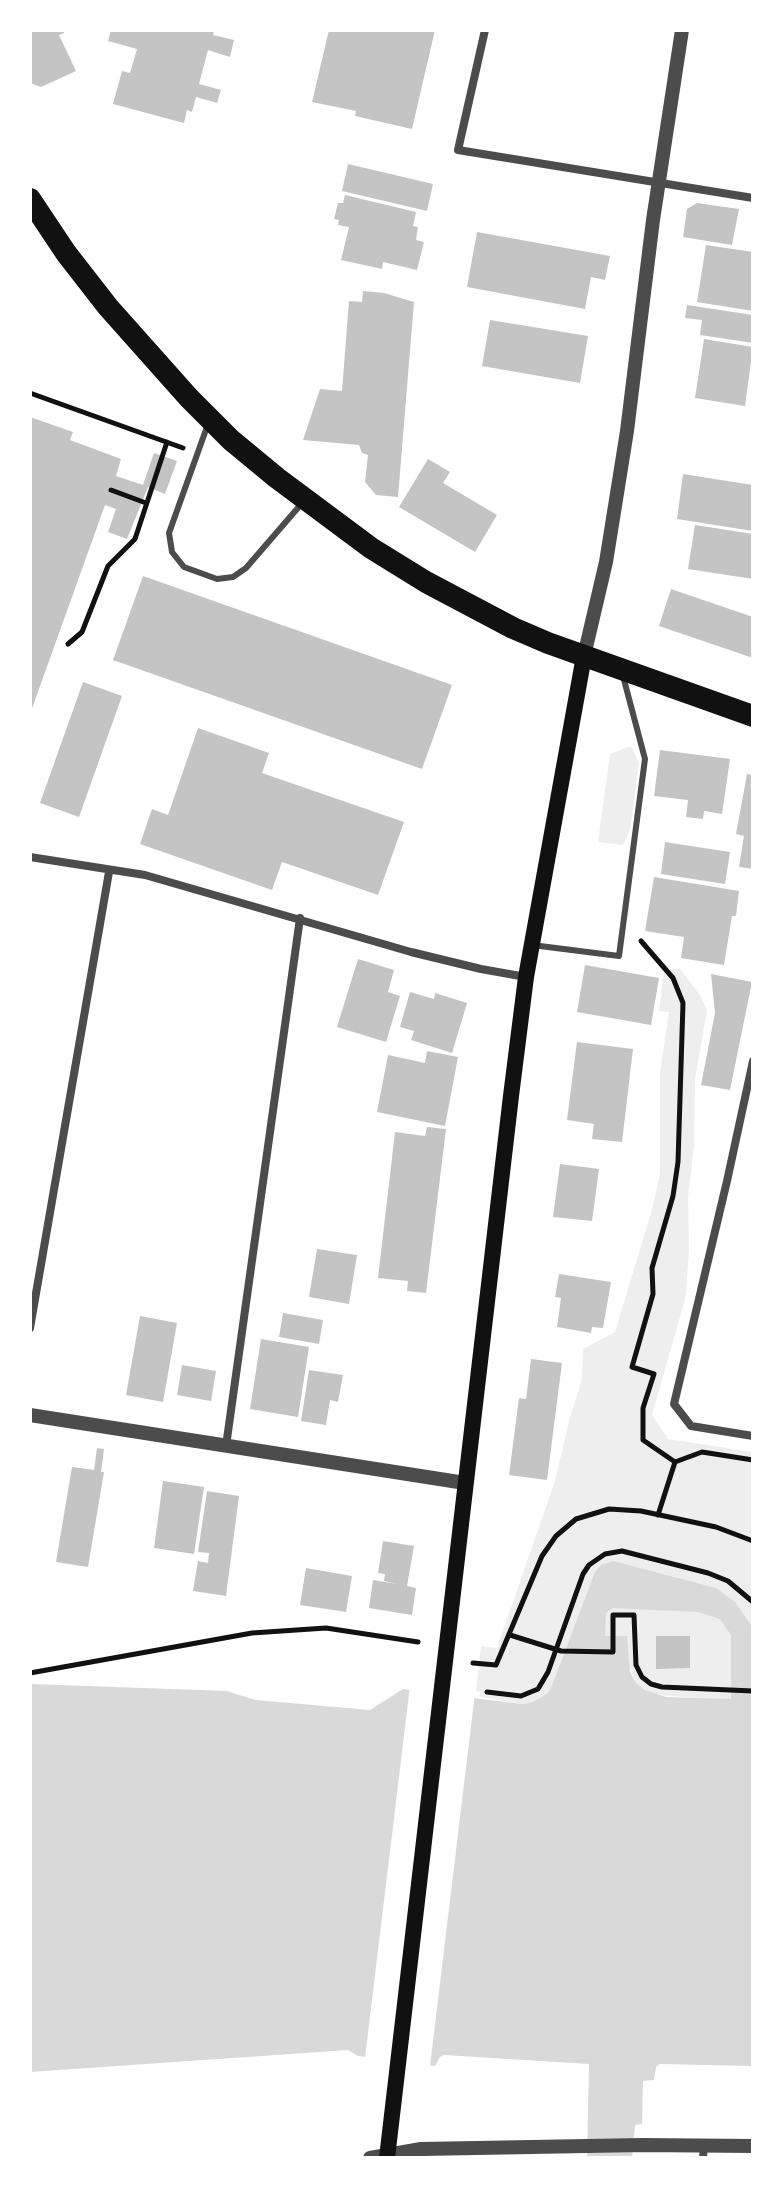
<!DOCTYPE html>
<style>
body{margin:0}
#map{position:relative;width:783px;height:2188px;overflow:hidden;background:#fff;font-family:Overpass,sans-serif}
canvas{display:block}
.frame{position:absolute;inset:0;border:32px solid #fff;pointer-events:none}
</style>
<div id="map">
<canvas width="783" height="2188"></canvas>
<div class="frame"></div>
</div>
<script>
const ctx = document.querySelector('canvas').getContext('2d');
ctx.lineJoin = 'round';
function paint(path, color) { ctx.fillStyle = color; ctx.fill(path, 'evenodd'); }
const shape = rows => new Path2D(rows.map(r => 'M' + r).join(''));
function trace(path, color, width, dash) { ctx.strokeStyle = color; ctx.lineWidth = width; ctx.lineCap = dash ? 'butt' : 'round'; ctx.setLineDash(dash || []); ctx.stroke(path); }
const green = shape([
 [631,746,639,763,630,830,623,845,598,842,610,754],
 [680,969,700,995,707,1010,695,1080,694,1146,688,1197,689,1248,686,1296,652,1415,668,1439,753,1452,753,1697,731,1697,731,1700,653,1695,636,1683,627,1661,553,1683,548,1693,531,1703,521,1704,480,1697,480,1692,476,1691,481,1646,497,1648,555,1481,569,1421,582,1379,583,1349,615,1332,653,1206,660,1173,660,1072,669,1012,659,1011,664,970]
]);
const water = shape([
 [613,1561,716,1588,735,1602,753,1628,753,2066,660,2064,656,2067,654,2080,643,2081,642,2124,635,2125,632,2158,587,2158,589,2064,444,2055,440,2057,435,2066,358,2056,348,2050,30,2072,30,1684,227,1691,255,1700,370,1710,403,1689,521,1704,531,1703,548,1693,553,1683,595,1572,601,1565],
 [613,1608,698,1612,720,1619,731,1635,731,1699,666,1697,645,1690,636,1683,630,1672,627,1636,605,1636,606,1613]
]);
const pier = shape([
 [410,1686,475,1693,430,2066,365,2058]
]);
const building = shape([
 [30,30,63,30,64,33,59,35,76,71,41,87,30,83],
 [111,30,214,30,213,35,234,40,230,57,208,50,199,84,221,90,217,103,196,97,192,112,187,110,184,123,113,104,122,71,130,73,137,49,108,41],
 [329,30,435,30,412,129,355,116,356,111,312,102],
 [348,164,433,184,427,211,342,191],
 [345,195,416,212,413,226,418,227,416,240,424,242,417,270,383,262,382,269,341,260,349,227,338,225,339,220,334,219,338,203,343,203],
 [697,203,739,209,732,245,683,237,687,209],
 [477,232,610,256,605,280,591,277,585,309,467,287],
 [706,245,753,252,753,311,697,302],
 [363,291,384,293,414,302,398,497,376,495,365,482,368,455,362,453,359,445,303,440,320,389,342,391,349,301,362,302],
 [687,305,753,315,753,343,700,335,702,320,685,318],
 [490,320,588,336,580,383,482,366],
 [704,339,753,347,745,406,695,398],
 [30,417,73,432,70,440,121,459,116,476,143,485,154,453,177,461,165,494,148,487,127,539,108,532,116,509,105,505,30,714],
 [428,459,450,472,443,483,497,515,475,552,399,507],
 [683,474,753,485,753,531,677,519],
 [695,525,753,534,753,579,688,569],
 [143,576,452,685,422,769,113,660],
 [671,589,753,617,753,658,659,626],
 [83,682,122,696,79,817,40,803],
 [198,728,269,753,262,773,404,822,378,895,282,862,272,890,140,844,152,809,168,815],
 [660,750,730,759,722,814,704,811,703,819,686,817,688,800,654,796],
 [747,774,753,775,753,869,739,867,744,836,736,834],
 [665,842,730,852,725,884,661,874],
 [654,877,739,891,736,916,732,916,724,965,681,958,684,937,645,931],
 [358,959,394,970,388,992,400,996,386,1042,337,1027],
 [585,965,659,978,651,1025,577,1012],
 [711,974,752,982,730,1090,701,1085,715,1013],
 [410,992,434,999,435,993,467,1003,452,1053,411,1040,414,1031,400,1027],
 [577,1042,633,1049,622,1142,592,1139,594,1124,567,1120],
 [427,1051,458,1057,445,1126,377,1112,388,1055,425,1063],
 [427,1127,446,1129,426,1293,407,1291,408,1281,378,1278,395,1132,425,1136],
 [560,1164,599,1169,592,1221,553,1217],
 [317,1249,357,1255,349,1304,309,1297],
 [559,1274,611,1282,603,1328,592,1327,591,1333,557,1327,561,1298,555,1297],
 [283,1313,323,1320,319,1344,279,1337],
 [140,1316,177,1323,163,1402,126,1395],
 [261,1339,309,1347,298,1417,250,1409],
 [531,1359,562,1363,547,1480,509,1475,519,1398,526,1399],
 [182,1365,216,1371,211,1401,177,1395],
 [309,1370,343,1375,338,1402,330,1400,326,1425,301,1421],
 [97,1448,104,1449,101,1472,104,1472,88,1567,56,1562,72,1467,94,1470],
 [163,1481,204,1487,194,1554,154,1548],
 [207,1491,239,1496,226,1596,193,1591,198,1561,208,1563,209,1553,198,1552],
 [383,1541,414,1546,407,1586,416,1588,412,1615,369,1608,373,1580,397,1584,384,1581,385,1574,378,1573],
 [306,1568,352,1576,346,1612,300,1605],
 [656,1636,690,1636,690,1668,656,1669]
]);
const path = shape([
 [30,393,183,448],
 [111,490,146,503],
 [68,644,82,632,108,566,135,539,167,442],
 [641,941,673,978,683,1003,678,1162,673,1196,652,1268,653,1294,632,1367,654,1374,643,1408,643,1440,675,1462,658,1515],
 [675,1462,702,1452,753,1460],
 [510,1635,561,1651,613,1652,613,1615,634,1615,636,1665,642,1677,651,1684,662,1687,753,1691],
 [473,1663,496,1665,542,1556,556,1536,576,1519,609,1509,641,1511,716,1527,753,1541],
 [30,1673,252,1633,326,1628,418,1642],
 [487,1692,521,1696,538,1689,548,1672,583,1574,589,1565,605,1554,622,1551,708,1573,728,1581,753,1602]
]);
const service = shape([
 [208,424,169,533,172,552,184,567,217,579,233,577,246,568,303,502],
 [532,945,619,956,645,759,623,676]
]);
const minor = shape([
 [485,30,458,150,753,198],
 [30,857,145,875,411,952,481,969,526,977],
 [753,1061,727,1181,674,1404,691,1426,753,1436],
 [30,1328,109,872],
 [226,1446,300,918],
 [703,2158,704,2146]
]);
const tertiary = shape([
 [584,656,606,562,627,431,653,220,682,30],
 [30,1415,465,1483],
 [370,2158,421,2149,642,2145,753,2146]
]);
const secondary = shape([
 [387,2158,511,1096,526,977,584,656]
]);
const trunk = shape([
 [30,199,66,253,108,307,189,398,231,440,277,478,371,548,426,582,513,628,548,643,753,716]
]);
paint(green, '#eee');
paint(water, '#d9d9d9');
paint(pier, '#fff');
paint(building, '#c4c4c4');
trace(path, '#111', 5);
trace(service, '#4c4c4c', 6);
trace(minor, '#4c4c4c', 8);
trace(tertiary, '#4c4c4c', 14);
trace(secondary, '#111', 16);
trace(trunk, '#111', 22);
</script>
